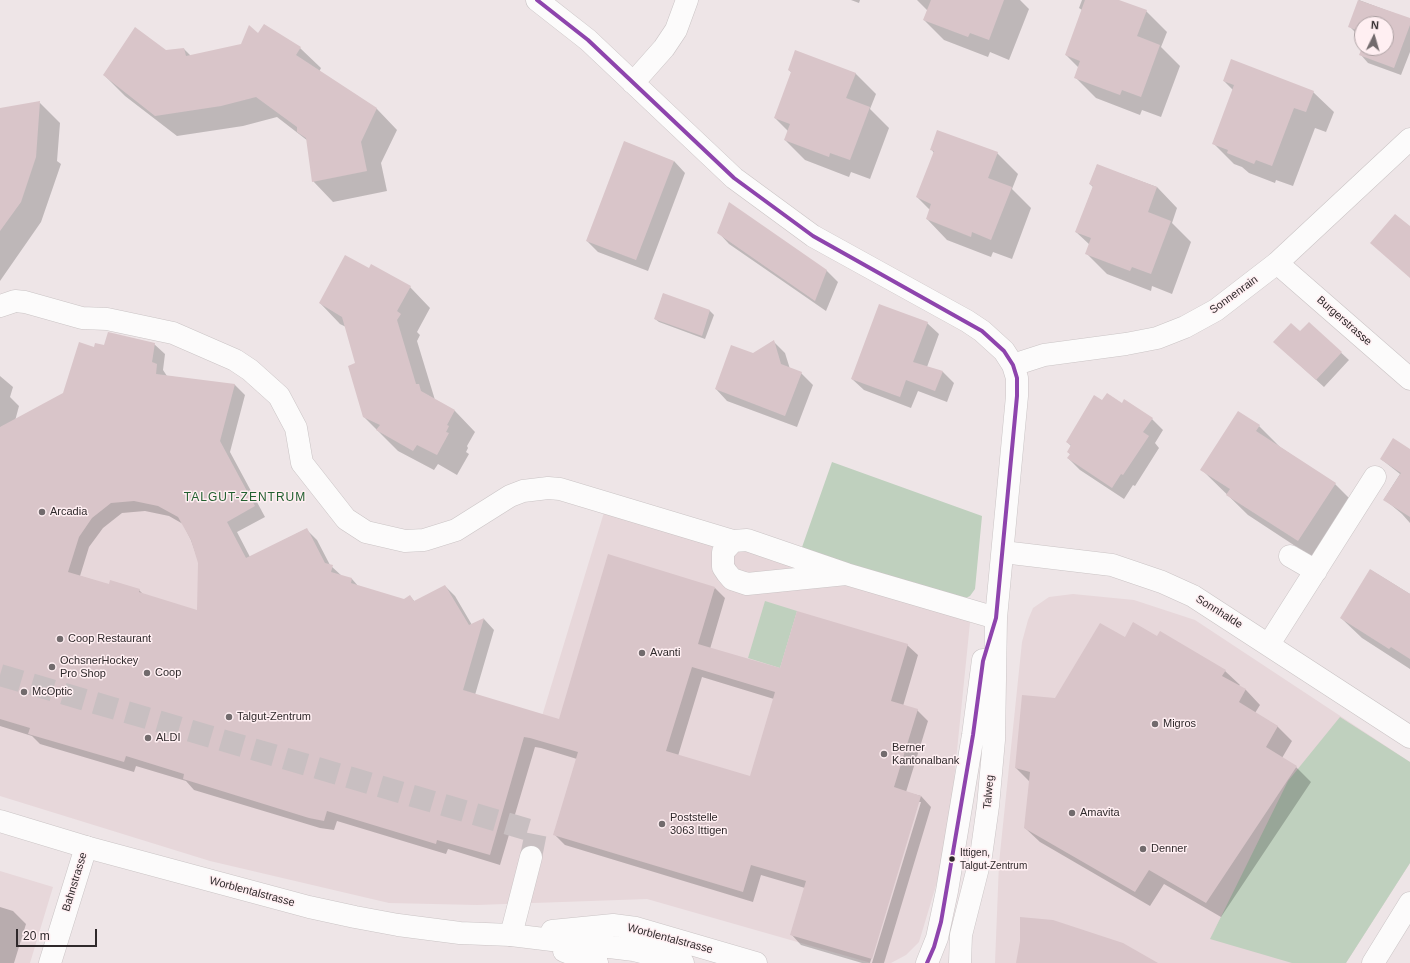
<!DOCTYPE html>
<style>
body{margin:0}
#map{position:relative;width:1410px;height:963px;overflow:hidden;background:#eee5e7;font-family:Arial,sans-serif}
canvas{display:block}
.north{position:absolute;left:1354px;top:16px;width:40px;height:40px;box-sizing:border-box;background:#ffeff2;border:1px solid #aca0a2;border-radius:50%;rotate:5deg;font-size:11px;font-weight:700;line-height:16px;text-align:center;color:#2f292b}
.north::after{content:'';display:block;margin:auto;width:14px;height:18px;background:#726b6d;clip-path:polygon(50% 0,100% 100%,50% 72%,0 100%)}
.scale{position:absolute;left:16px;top:929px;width:81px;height:18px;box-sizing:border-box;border:2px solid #2f292b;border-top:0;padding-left:5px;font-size:12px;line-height:14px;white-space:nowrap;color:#2f292b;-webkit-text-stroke:3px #ffeff2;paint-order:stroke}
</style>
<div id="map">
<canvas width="1410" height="963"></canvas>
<div class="north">N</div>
<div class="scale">20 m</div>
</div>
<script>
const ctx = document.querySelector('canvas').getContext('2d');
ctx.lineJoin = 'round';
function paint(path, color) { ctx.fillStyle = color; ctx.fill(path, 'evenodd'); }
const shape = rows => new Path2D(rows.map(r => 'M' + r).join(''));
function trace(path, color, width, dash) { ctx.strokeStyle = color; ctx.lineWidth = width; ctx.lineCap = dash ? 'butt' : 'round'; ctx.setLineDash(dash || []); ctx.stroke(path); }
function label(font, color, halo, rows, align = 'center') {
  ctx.font = font + ' Arial,sans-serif'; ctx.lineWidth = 3; ctx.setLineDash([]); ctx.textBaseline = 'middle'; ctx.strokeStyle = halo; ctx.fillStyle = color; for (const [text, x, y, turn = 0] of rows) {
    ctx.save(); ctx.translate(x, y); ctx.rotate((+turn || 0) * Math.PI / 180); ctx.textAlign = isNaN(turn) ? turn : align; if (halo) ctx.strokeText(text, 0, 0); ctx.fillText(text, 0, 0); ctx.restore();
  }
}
const built = shape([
 [125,483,183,499,222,621,542,716,609,496,972,603,947,849,919,942,906,955,891,963,871,963,647,899,477,905,389,903,210,861,0,796,0,517],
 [1073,594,1134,600,1195,620,1410,762,1410,863,1346,963,995,963,999,863,1022,642,1028,620,1033,608,1049,597],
 [0,871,53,887,30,963,0,963]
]);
const green = shape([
 [832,462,982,516,975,589,970,596,966,598,801,550],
 [765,601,797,611,780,668,748,658],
 [1340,717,1410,762,1410,863,1346,963,1292,963,1210,939,1288,781]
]);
const shadow = shape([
 [851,0,860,0,859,3],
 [917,0,1020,0,1029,9,1009,60,990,52,988,57,944,40,924,20,928,11],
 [1082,0,1117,0,1146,11,1167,32,1161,47,1180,66,1161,117,1142,110,1140,115,1096,98,1075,77,1079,68,1066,55,1082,10,1079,8],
 [1359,0,1410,19,1410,52,1401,75,1368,63,1361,55,1363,48,1386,48,1386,24,1362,24,1362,36,1357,34,1349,26],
 [258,35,300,48,321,68,319,72,377,109,397,130,381,163,387,191,333,202,313,181,308,141,277,117,243,126,177,136,125,96,104,75,166,51,184,49,191,56,242,45],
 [789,70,855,73,876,94,870,109,889,128,870,179,851,172,849,177,805,160,785,140,788,131,775,118,792,73],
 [1224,81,1313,92,1334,112,1326,132,1315,128,1293,186,1276,180,1275,183,1249,173,1242,167,1234,164,1213,143,1233,90],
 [40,103,60,123,57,161,61,164,41,222,0,281,0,109],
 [931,149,997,153,1018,174,1012,189,1031,208,1012,259,993,252,991,257,947,240,927,219,930,210,917,197,934,153],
 [674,161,685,173,648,271,598,252,587,241],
 [1097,165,1157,187,1177,208,1172,223,1191,242,1172,294,1152,286,1151,291,1107,274,1086,253,1090,245,1076,232,1093,187,1090,184],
 [718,232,826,270,838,282,826,311,729,244],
 [369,269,410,287,430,308,417,332,420,335,417,341,435,400,455,411,475,432,467,446,468,448,466,452,469,454,457,475,438,464,434,470,398,451,363,416,357,364,346,327,340,324,320,303],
 [663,294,710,311,714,315,705,339,659,322,655,319],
 [927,323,939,334,927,367,943,372,954,383,947,402,918,391,911,408,864,390,852,379],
 [1309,323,1349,360,1324,387,1282,349],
 [773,341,785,353,790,369,801,373,813,385,797,427,727,401,716,389,753,355],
 [154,344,165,354,163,370,167,376,235,385,245,395,230,452,265,517,237,532,250,557,306,529,317,540,330,565,343,577,352,579,359,587,404,600,410,596,415,602,445,586,455,596,472,625,484,619,494,630,475,695,559,721,715,588,725,598,710,649,781,669,907,645,918,655,903,706,917,710,928,721,906,792,921,796,931,807,884,963,872,963,921,802,918,802,870,963,862,963,801,945,791,934,805,888,761,875,753,902,565,845,555,835,577,759,541,748,535,747,500,865,448,849,446,854,337,821,334,830,320,828,194,790,186,781,136,766,134,772,40,744,32,736,0,726,0,376,13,387,10,397,19,406,15,421,64,394,95,348],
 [145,511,169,516,183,524,191,540,199,563,198,612,144,595,139,590,109,585,80,576,89,547,103,528,122,513],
 [702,677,774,699,751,777,678,756],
 [1102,402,1123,404,1152,419,1163,430,1155,443,1159,448,1135,486,1133,485,1124,499,1080,470,1068,458,1071,455,1068,452,1071,446,1067,442],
 [1259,426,1280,447,1335,484,1355,504,1318,561,1248,515,1201,469],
 [1410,450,1410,523,1402,514,1384,499,1400,474,1381,459],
 [1371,570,1410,594,1410,669,1362,638,1341,618],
 [1125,638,1158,638,1225,671,1240,685,1239,686,1246,690,1260,705,1255,713,1277,726,1292,741,1282,758,1296,767,1311,782,1221,917,1164,884,1150,906,1040,842,1025,828,1030,782,1016,768,1055,699],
 [0,907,13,911,26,924,14,963,0,963]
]);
const building = shape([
 [931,0,1004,0,989,40,970,33,968,37,923,20],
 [1085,0,1119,0,1147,10,1137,36,1160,45,1141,97,1122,90,1120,95,1074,78,1080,61,1065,55],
 [1358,0,1410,18,1410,25,1394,68,1359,55,1362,48,1386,48,1386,24,1362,24,1362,32,1348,27],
 [264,24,301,47,296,55,377,108,361,142,367,171,312,182,306,138,297,132,297,127,256,97,221,106,155,116,103,75,135,27,166,50,184,48,186,56,241,44,249,25,258,33],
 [795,50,856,73,846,98,870,107,850,160,830,153,829,157,784,140,790,124,774,118,791,72,788,70],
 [1231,59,1314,91,1306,112,1294,108,1272,166,1256,160,1254,164,1227,153,1228,150,1212,144,1234,85,1223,81],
 [40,101,36,157,21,202,0,231,0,108],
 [937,130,998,152,988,178,1012,187,991,240,972,232,971,237,926,219,931,204,916,197,934,151,930,150],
 [624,141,674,161,636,260,586,241],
 [1097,164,1157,187,1148,212,1171,221,1151,274,1132,267,1130,271,1085,254,1091,238,1075,232,1093,186,1089,184],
 [729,202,827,270,815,301,717,233],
 [1395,214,1410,226,1410,278,1370,243],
 [345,255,369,268,371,264,411,286,397,311,401,314,397,320,416,384,419,384,421,391,455,410,447,425,449,426,446,432,449,433,437,455,417,445,413,451,376,430,380,425,363,417,348,366,355,363,342,317,319,303],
 [663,293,710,310,702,336,654,319],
 [879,304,928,322,913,362,943,371,935,391,906,380,900,397,851,379],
 [1309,322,1342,352,1316,380,1273,342,1291,323,1300,331],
 [108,332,155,343,152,362,157,364,156,374,235,384,220,441,255,506,227,522,246,558,307,528,325,563,333,565,331,572,352,578,351,583,404,599,410,595,414,601,445,585,469,625,484,618,463,690,559,719,608,554,715,587,698,644,780,668,797,611,908,644,891,701,918,709,894,787,921,796,872,959,790,935,806,881,751,865,743,892,553,835,578,752,530,738,524,737,490,855,437,840,436,844,327,811,324,821,309,818,183,779,184,774,126,756,124,762,28,734,30,728,0,719,0,427,63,393,79,342,94,347,95,343,104,345],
 [134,501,158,506,178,517,191,540,198,563,197,610,139,592,140,589,110,580,109,584,68,572,79,537,92,518,111,503],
 [692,667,775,692,750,776,666,751],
 [774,340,781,364,802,372,785,416,715,389,731,345,753,353],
 [1107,393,1122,403,1124,399,1153,418,1143,432,1149,436,1123,475,1121,474,1112,488,1067,458,1070,454,1067,452,1071,445,1066,442,1094,395,1102,400],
 [1238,411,1260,425,1256,431,1336,483,1298,541,1226,495,1230,489,1200,470],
 [1393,438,1410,449,1410,517,1383,500,1401,473,1380,459],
 [1370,569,1410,594,1410,659,1391,647,1389,649,1340,618],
 [1133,622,1157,636,1160,631,1226,670,1222,676,1246,689,1239,702,1278,726,1266,747,1297,766,1206,903,1149,870,1135,892,1024,828,1030,772,1015,768,1022,695,1055,698,1100,623,1125,637],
 [1020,917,1053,920,1123,943,1158,963,1016,963,1020,941]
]);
const minorTunnel = shape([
 [0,675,536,832,531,857]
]);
const minor = shape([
 [537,0,588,40,734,178,813,236,967,321,982,331,1004,351,1013,365,1017,378,1017,396,996,618,994,740,988,806,981,856,961,935,960,963],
 [633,83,664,48,676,30,687,0],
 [1277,263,1410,379],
 [0,306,15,301,25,302,82,318,107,319,173,333,235,360,250,370,279,396,296,428,302,463,346,519,366,532,405,541,424,540,456,530,510,496,523,491,548,488,560,489,733,541],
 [1013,365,1044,355,1126,344,1157,338,1185,327,1216,310,1277,263,1410,139],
 [1003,552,1112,565,1162,582,1193,596,1410,737],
 [1290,556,1316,571],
 [846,574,747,584,732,579,727,573,723,567,723,552,733,541,747,540,846,574,996,618],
 [1269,644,1375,477],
 [511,935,531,857],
 [50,963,86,847],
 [927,963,937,938,947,891,973,735,983,660],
 [1373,963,1410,903]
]);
const major = shape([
 [0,821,86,847,309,907,355,917,398,925,460,933,511,935,634,950,683,963],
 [552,931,613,925,636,928,756,963],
 [564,951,597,963]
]);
const bus1 = shape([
 [537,0,588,40,734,178,813,236,982,331,1004,351,1013,365,1017,378,1017,396,996,618,983,661,973,735,941,922,934,947,927,963]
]);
const markers = [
 [42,512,4,"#726b6d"],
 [60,639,4,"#726b6d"],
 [642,653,4,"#726b6d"],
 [52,667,4,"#726b6d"],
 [147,673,4,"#726b6d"],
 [24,692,4,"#726b6d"],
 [229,717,4,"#726b6d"],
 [1155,724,4,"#726b6d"],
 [148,738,4,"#726b6d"],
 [884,754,4,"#726b6d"],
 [1072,813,4,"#726b6d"],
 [662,824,4,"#726b6d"],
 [1143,849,4,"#726b6d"],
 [952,859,3.5,"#2f292b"]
];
const busNames = [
 ["Ittigen,",960,853],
 ["Talgut-Zentrum",960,866]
];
const streetNames = [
 ["Sonnenrain",1234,295,-36],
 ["Burgerstrasse",1344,321,41],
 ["Sonnhalde",1219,612,32],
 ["Talweg",989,792,-85],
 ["Bahnstrasse",75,882,-73],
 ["Worblentalstrasse",252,892,15],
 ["Worblentalstrasse",670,939,15]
];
const poiNames = [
 ["Arcadia",50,512],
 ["Coop Restaurant",68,639],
 ["Avanti",650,653],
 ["OchsnerHockey",60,661],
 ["Pro Shop",60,674],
 ["Coop",155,673],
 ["McOptic",32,692],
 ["Talgut-Zentrum",237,717],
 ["Migros",1163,724],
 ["ALDI",156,738],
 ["Berner",892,748],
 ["Kantonalbank",892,761],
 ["Amavita",1080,813],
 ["Poststelle",670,818],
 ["3063 Ittigen",670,831],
 ["Denner",1151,849]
];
const neighbourhoodNames = [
 ["TALGUT-ZENTRUM",245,498]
];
paint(built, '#e7d7da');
paint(green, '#bfd0be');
paint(shadow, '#0003');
paint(building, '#d9c5c9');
trace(minorTunnel, '#c8bfc1', 22, [22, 11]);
trace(minor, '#cac4c5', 23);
trace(major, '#cac4c5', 23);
trace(minor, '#fcfbfb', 22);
trace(major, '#fcfbfb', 22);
trace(bus1, '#8e44ad', 4);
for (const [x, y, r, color] of markers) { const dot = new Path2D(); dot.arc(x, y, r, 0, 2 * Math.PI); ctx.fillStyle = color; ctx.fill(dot); trace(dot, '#ffeff2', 1.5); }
label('10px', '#2f292b', '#ffeff2', busNames, 'left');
label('11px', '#2f292b', '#ffeff2', streetNames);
label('11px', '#2f292b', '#ffeff2', poiNames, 'left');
ctx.letterSpacing = '1px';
label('12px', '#226030', '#ffeff2', neighbourhoodNames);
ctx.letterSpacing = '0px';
</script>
